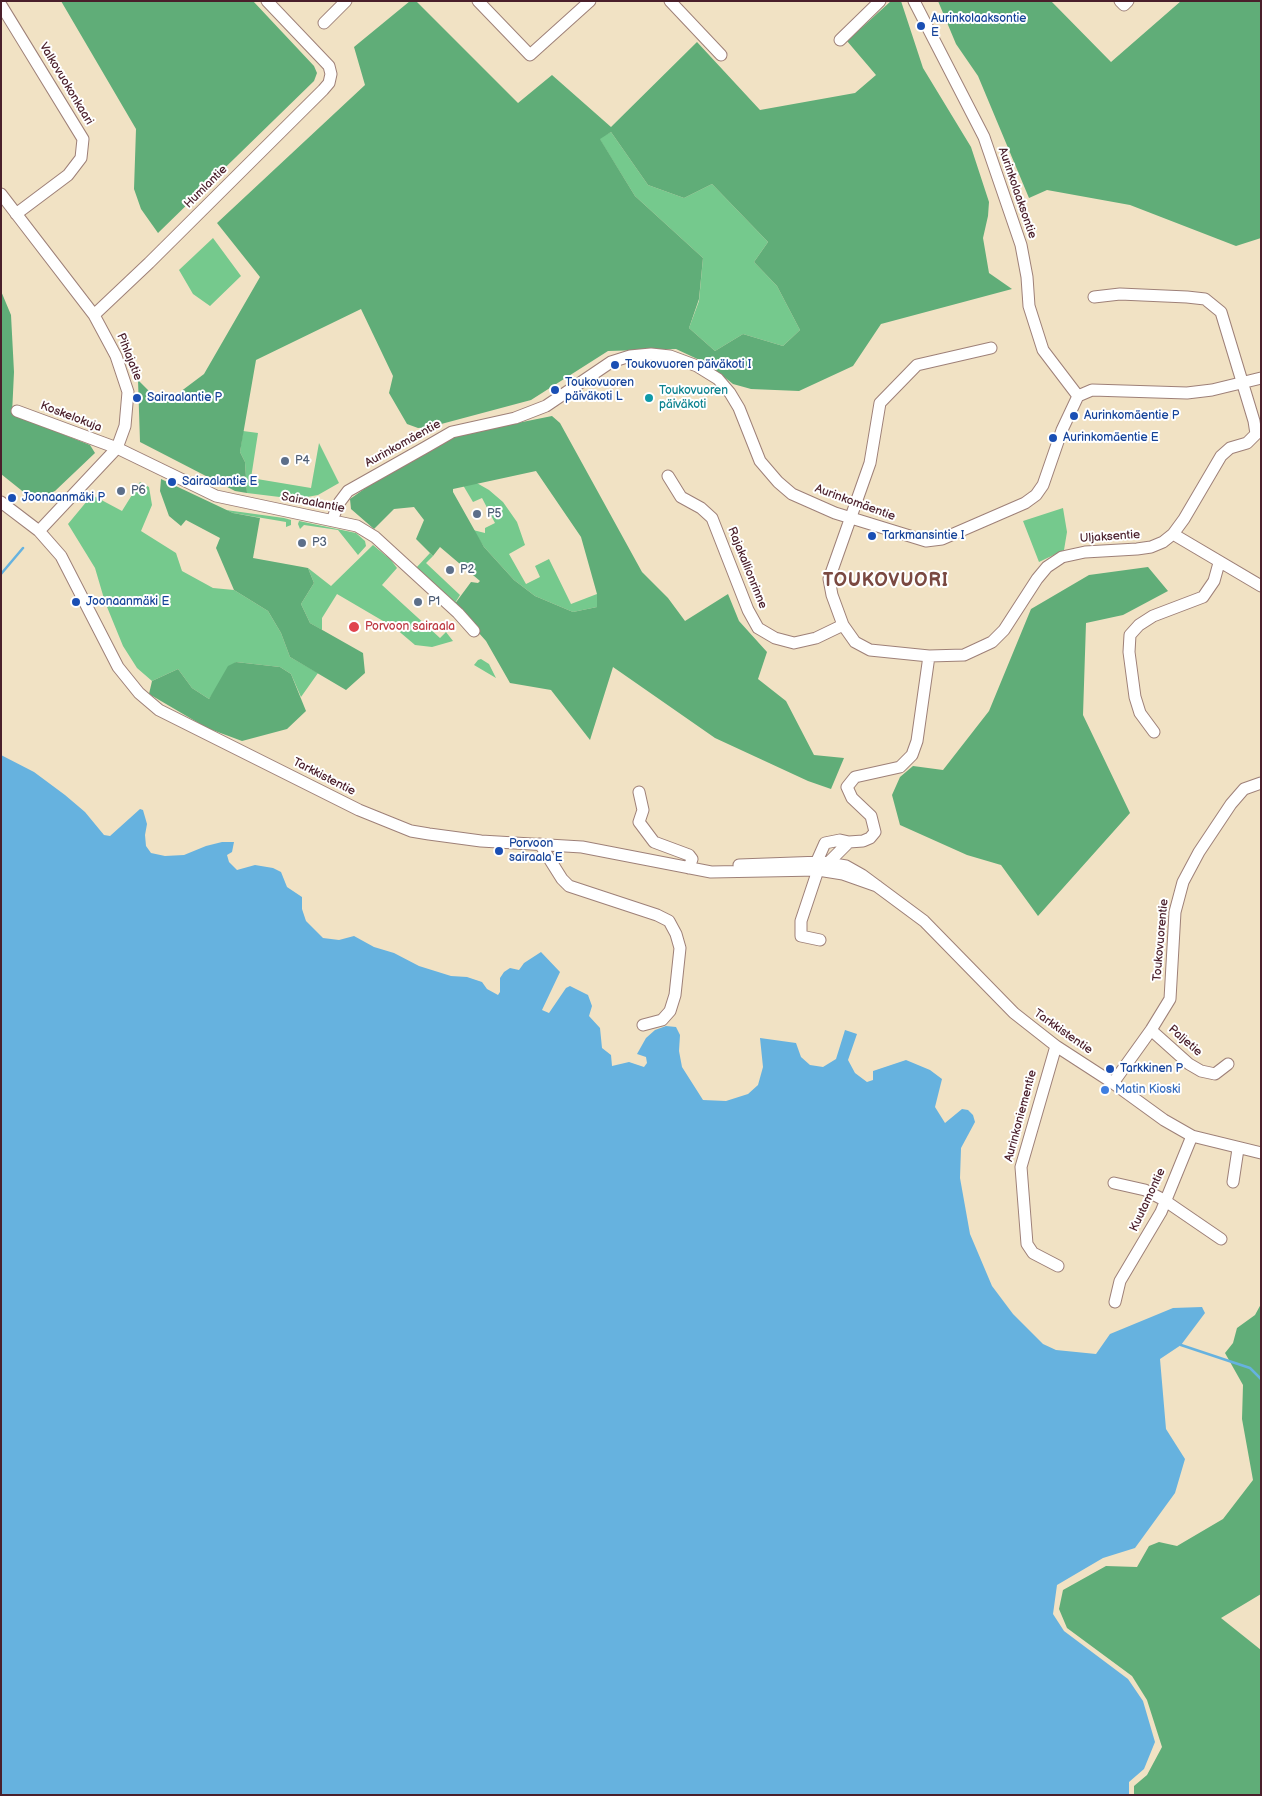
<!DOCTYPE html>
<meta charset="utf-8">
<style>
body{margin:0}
#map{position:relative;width:1262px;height:1796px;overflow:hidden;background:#f1e2c4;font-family:"Balsamiq Sans",sans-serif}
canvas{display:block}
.frame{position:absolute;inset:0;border:2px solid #4a1f2b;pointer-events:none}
</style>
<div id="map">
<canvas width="1262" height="1796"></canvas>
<div class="frame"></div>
</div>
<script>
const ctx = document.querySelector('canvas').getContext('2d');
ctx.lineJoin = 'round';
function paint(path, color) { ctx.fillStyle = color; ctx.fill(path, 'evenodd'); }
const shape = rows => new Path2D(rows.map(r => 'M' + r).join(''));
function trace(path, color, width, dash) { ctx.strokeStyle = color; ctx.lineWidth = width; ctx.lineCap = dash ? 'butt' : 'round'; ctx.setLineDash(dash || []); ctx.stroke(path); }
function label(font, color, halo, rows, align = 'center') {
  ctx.font = font + ' "Balsamiq Sans",sans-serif'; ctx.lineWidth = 4; ctx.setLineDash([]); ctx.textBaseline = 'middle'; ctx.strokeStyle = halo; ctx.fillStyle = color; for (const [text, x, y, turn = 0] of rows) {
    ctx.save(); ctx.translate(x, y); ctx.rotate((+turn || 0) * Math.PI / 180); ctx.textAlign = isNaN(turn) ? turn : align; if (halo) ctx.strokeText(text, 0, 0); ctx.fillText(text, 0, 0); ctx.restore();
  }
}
const green = shape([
 [611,132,648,185,684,198,712,184,768,242,754,262,777,286,800,330,783,346,743,334,715,351,689,328,699,301,703,258,635,196,599,138],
 [213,238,241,276,210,306,193,294,179,270],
 [243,431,258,433,251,478,311,488,319,443,339,483,318,495,296,499,247,493,245,462,240,452],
 [454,470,489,490,503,502,517,522,525,545,509,554,526,584,540,577,535,566,549,559,571,604,597,594,597,607,573,612,535,596,514,580,484,547,473,530,485,533,485,528,495,523,482,498,473,502],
 [140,482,149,487,152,505,141,531,176,553,182,571,213,588,234,590,268,611,281,633,290,657,318,673,301,697,291,674,280,667,236,662,209,699,192,688,178,669,152,681,137,668,123,646,105,602,95,568,68,524,92,495,122,511],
 [1063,508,1067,532,1064,550,1039,562,1023,521],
 [226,510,284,518,291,520,291,525,286,527,286,522,233,513],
 [299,521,356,533,365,541,366,546,358,555,338,530,304,525,300,529,298,524],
 [373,545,391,560,397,568,382,585,440,638,446,632,453,641,432,647,415,645,395,628,337,594,322,618,322,630,310,623,301,604,314,583,308,568,331,586],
 [430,553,433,556,426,563,460,595,455,603,416,568],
 [481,659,489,664,496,678,474,665,478,660]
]);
const forest = shape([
 [61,1,253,1,314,66,317,73,314,81,158,233,141,209,134,189,136,129],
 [410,1,416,1,518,103,552,75,611,127,697,42,760,110,855,93,876,75,847,41,891,1,901,1,923,68,971,147,989,202,988,216,983,238,989,273,1012,289,881,324,853,366,799,391,751,389,733,384,708,364,676,349,608,351,531,400,430,427,418,428,407,424,389,393,393,376,361,309,256,360,240,452,245,462,247,493,235,491,140,442,138,380,153,395,172,398,204,374,260,277,217,223,365,85,354,47],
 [611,132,648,185,684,198,712,184,768,242,754,262,777,286,800,330,783,346,743,334,715,351,689,328,699,299,703,258,635,196,600,139],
 [938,1,1051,1,1111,62,1181,1,1261,1,1261,238,1236,246,1130,205,1047,190,1029,198,978,76,956,44],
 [1,291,11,315,14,372,12,414,90,445,95,453,55,491,42,497,31,498,1,474],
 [552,416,560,423,642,572,668,598,685,621,728,594,739,621,767,652,758,679,786,701,814,755,844,758,831,789,808,781,715,738,613,667,590,740,551,690,510,683,486,641,454,605,471,582,478,583,480,581,440,547,433,556,416,539,424,520,414,507,394,509,374,529,351,509,350,499,391,470,458,435],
 [536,471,581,537,597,594,597,607,573,612,535,596,514,580,484,547,453,492,453,489],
 [161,479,233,513,260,518,253,558,308,568,314,583,301,604,310,623,363,653,365,673,346,690,290,657,281,633,268,611,234,590,216,548,220,538,186,520,181,526,169,516,160,491],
 [1148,567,1168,591,1123,615,1086,623,1083,715,1130,813,1038,916,1001,865,967,855,900,825,892,795,900,777,913,766,943,770,989,711,1031,609,1089,575],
 [236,662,280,667,291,674,306,711,287,729,242,741,207,728,149,694,152,681,178,669,192,688,209,699,228,666],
 [1261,1304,1261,1594,1221,1618,1261,1650,1261,1795,1134,1795,1134,1786,1147,1775,1162,1747,1147,1700,1132,1676,1067,1628,1059,1609,1063,1590,1106,1566,1137,1567,1149,1546,1159,1542,1177,1546,1223,1519,1253,1480,1242,1419,1243,1385,1225,1353,1233,1343,1237,1328,1255,1315]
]);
const water = shape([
 [1,755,34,772,65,795,85,812,104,835,110,836,140,809,143,810,147,824,145,835,146,846,151,853,165,856,184,855,206,846,222,842,234,842,232,852,227,855,229,862,237,870,255,865,273,868,281,872,287,887,302,897,302,909,306,921,323,938,339,940,354,936,374,947,394,953,419,966,451,976,467,977,482,982,487,989,498,995,500,992,500,978,504,972,510,968,519,970,524,963,541,952,560,972,542,1010,549,1013,566,988,570,986,588,995,592,1006,589,1016,600,1028,602,1048,611,1055,612,1066,629,1062,644,1067,647,1063,646,1057,637,1054,646,1038,655,1030,666,1026,676,1027,680,1035,679,1051,682,1067,703,1100,726,1101,748,1094,758,1085,763,1067,760,1038,796,1043,801,1057,810,1065,823,1067,836,1059,845,1030,857,1034,848,1060,855,1073,867,1082,873,1080,873,1071,906,1060,930,1070,942,1079,935,1107,945,1123,962,1109,968,1110,973,1115,975,1122,961,1148,960,1178,970,1234,992,1286,1013,1314,1043,1344,1056,1350,1096,1354,1110,1334,1173,1308,1202,1307,1205,1313,1181,1345,1160,1359,1166,1429,1185,1459,1175,1493,1135,1548,1103,1558,1057,1585,1053,1614,1064,1631,1128,1679,1143,1701,1155,1742,1144,1769,1129,1782,1129,1795,1,1795]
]);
const stream = shape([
 [1,574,23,548],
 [1181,1345,1250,1368,1261,1379]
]);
const minor = shape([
 [478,1,530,55,590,1],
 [670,1,721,55],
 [914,1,984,137,1021,245,1027,277,1029,306,1043,350,1078,396],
 [1120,1,1124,5,1128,1],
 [1,5,83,139,81,158,68,175,16,214],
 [324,23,346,1],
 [840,40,880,1],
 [1,194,94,315,116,356,128,392,125,426,117,448,39,531],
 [94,315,149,263,323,90,329,83,331,74,329,66,267,1],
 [17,411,117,448,216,496,357,526,375,537,458,613,474,631],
 [668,476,681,497,701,508,712,518,748,610,758,628,775,638,794,643,816,638,843,625],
 [1,502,39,531,61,556,118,667,139,693,159,710,359,810,411,831,429,834,481,841,582,847,711,872,818,870,843,874,877,886],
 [332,520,339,503,348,491,426,447,452,432,515,418,546,406,611,362,630,356,651,354,670,356,697,366,718,379,730,393,739,408,760,461,778,482,792,494,835,513,926,541,942,539,1025,503,1036,495,1043,485,1062,430,1078,396,1092,390,1187,393,1212,390,1261,378],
 [1173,534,1261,586],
 [929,656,870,650,855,642,843,625,832,595,829,579,870,463,880,403,917,365,991,348],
 [1154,732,1140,713,1135,697,1129,652,1130,635,1139,625,1153,616,1203,597,1214,581,1219,563],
 [639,792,643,810,639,822,654,842,689,855,692,859,689,868],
 [540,844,562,879,569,886,657,915,669,921,676,934,680,948,675,995,670,1011,662,1020,643,1025],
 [739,865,822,862,846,866,862,875,924,921,1014,1013,1056,1046,1113,1083,1164,1120,1192,1136,1261,1153],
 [826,865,849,842],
 [818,870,817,861,825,843,840,840,849,842,863,841,870,838,875,832,871,816,852,798,847,787,855,777,900,767,912,755,917,741,929,656,964,655,992,642,1004,630,1037,579,1047,567,1062,557,1085,552,1137,549,1151,547,1163,542,1173,534,1184,519,1221,456,1230,448,1247,443,1256,434,1254,421,1221,312,1205,299,1187,297,1120,294,1094,297],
 [818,870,801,921,801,936,820,940],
 [1151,1030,1189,1064,1201,1071,1215,1074,1228,1064],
 [1056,1046,1021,1167,1027,1244,1033,1253,1058,1266],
 [1113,1083,1151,1030,1170,999,1175,912,1183,882,1199,852,1231,804,1244,789,1261,783],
 [1233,1182,1238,1149],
 [1114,1183,1145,1190,1164,1200,1221,1239],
 [1115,1302,1120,1281,1161,1212,1192,1136]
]);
const markers = [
 [921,26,5,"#1a4fb4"],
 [615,365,5,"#1a4fb4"],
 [555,390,5,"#1a4fb4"],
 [137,398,5,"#1a4fb4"],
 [649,398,5,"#0f9aa8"],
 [1074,416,5,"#1a4fb4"],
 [1053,438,5,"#1a4fb4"],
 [285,461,5,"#5c6f8a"],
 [172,482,5,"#1a4fb4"],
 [121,491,5,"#5c6f8a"],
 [12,498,5,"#1a4fb4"],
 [477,514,5,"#5c6f8a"],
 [872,536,5,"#1a4fb4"],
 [302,543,5,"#5c6f8a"],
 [450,570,5,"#5c6f8a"],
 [76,602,5,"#1a4fb4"],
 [418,602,5,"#5c6f8a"],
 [354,627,6,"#e0444e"],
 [499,851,5,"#1a4fb4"],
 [1110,1069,5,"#1a4fb4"],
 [1105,1090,5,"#3f7fe0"]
];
const transitNames = [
 ["Aurinkolaaksontie",931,19],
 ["E",931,33],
 ["Toukovuoren päiväkoti I",625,365],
 ["Toukovuoren",565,383],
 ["päiväkoti L",565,397],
 ["Sairaalantie P",147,398],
 ["Aurinkomäentie P",1084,416],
 ["Aurinkomäentie E",1063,438],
 ["Sairaalantie E",182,482],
 ["Joonaanmäki P",22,498],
 ["Tarkmansintie I",882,536],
 ["Joonaanmäki E",86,602],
 ["Porvoon",509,844],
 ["sairaala E",509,858],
 ["Tarkkinen P",1120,1069]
];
const streetNames = [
 ["Valkovuokonkaari",66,84,59],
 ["Humlantie",206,187,-45],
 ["Aurinkolaaksontie",1017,193,71],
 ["Pihlajatie",129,357,68],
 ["Koskelokuja",71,417,21],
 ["Aurinkomäentie",403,444,-29],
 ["Sairaalantie",313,503,11],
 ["Aurinkomäentie",855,503,20],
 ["Uljaksentie",1110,537,-4],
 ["Rajakallionrinne",747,568,68],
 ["Tarkkistentie",324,777,27],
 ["Toukovuorentie",1161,940,-85],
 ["Tarkkistentie",1063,1032,35],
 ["Paljetie",1185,1041,41],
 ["Aurinkoniementie",1021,1116,-75],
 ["Kuutamontie",1148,1200,-65]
];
const cultureNames = [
 ["Toukovuoren",659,391],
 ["päiväkoti",659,405]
];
const serviceNames = [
 ["P4",295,461],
 ["P6",131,491],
 ["P5",487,514],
 ["P3",312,543],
 ["P2",460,570],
 ["P1",428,602]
];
const healthNames = [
 ["Porvoon sairaala",365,627]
];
const shopNames = [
 ["Matin Kioski",1115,1090]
];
const districtNames = [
 ["TOUKOVUORI",886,581]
];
paint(green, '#75c98d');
paint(forest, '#60ad78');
paint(water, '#66b2df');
trace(stream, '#66b2df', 2.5);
trace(minor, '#9e8078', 13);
trace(minor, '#fff', 11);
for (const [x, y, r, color] of markers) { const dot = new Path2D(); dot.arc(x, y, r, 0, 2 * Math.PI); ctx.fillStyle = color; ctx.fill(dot); trace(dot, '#fff', 2); }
label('12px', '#164399', '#fff', transitNames, 'left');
label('12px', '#4a1f2b', '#fff', streetNames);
label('12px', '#0d838f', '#fff', cultureNames, 'left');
label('12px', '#4e5e75', '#fff', serviceNames, 'left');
label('12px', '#be3a42', '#fff', healthNames, 'left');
label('12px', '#366cbe', '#fff', shopNames, 'left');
ctx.letterSpacing = '1px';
label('bold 18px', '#7a4941', '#fff', districtNames);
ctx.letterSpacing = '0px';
</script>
